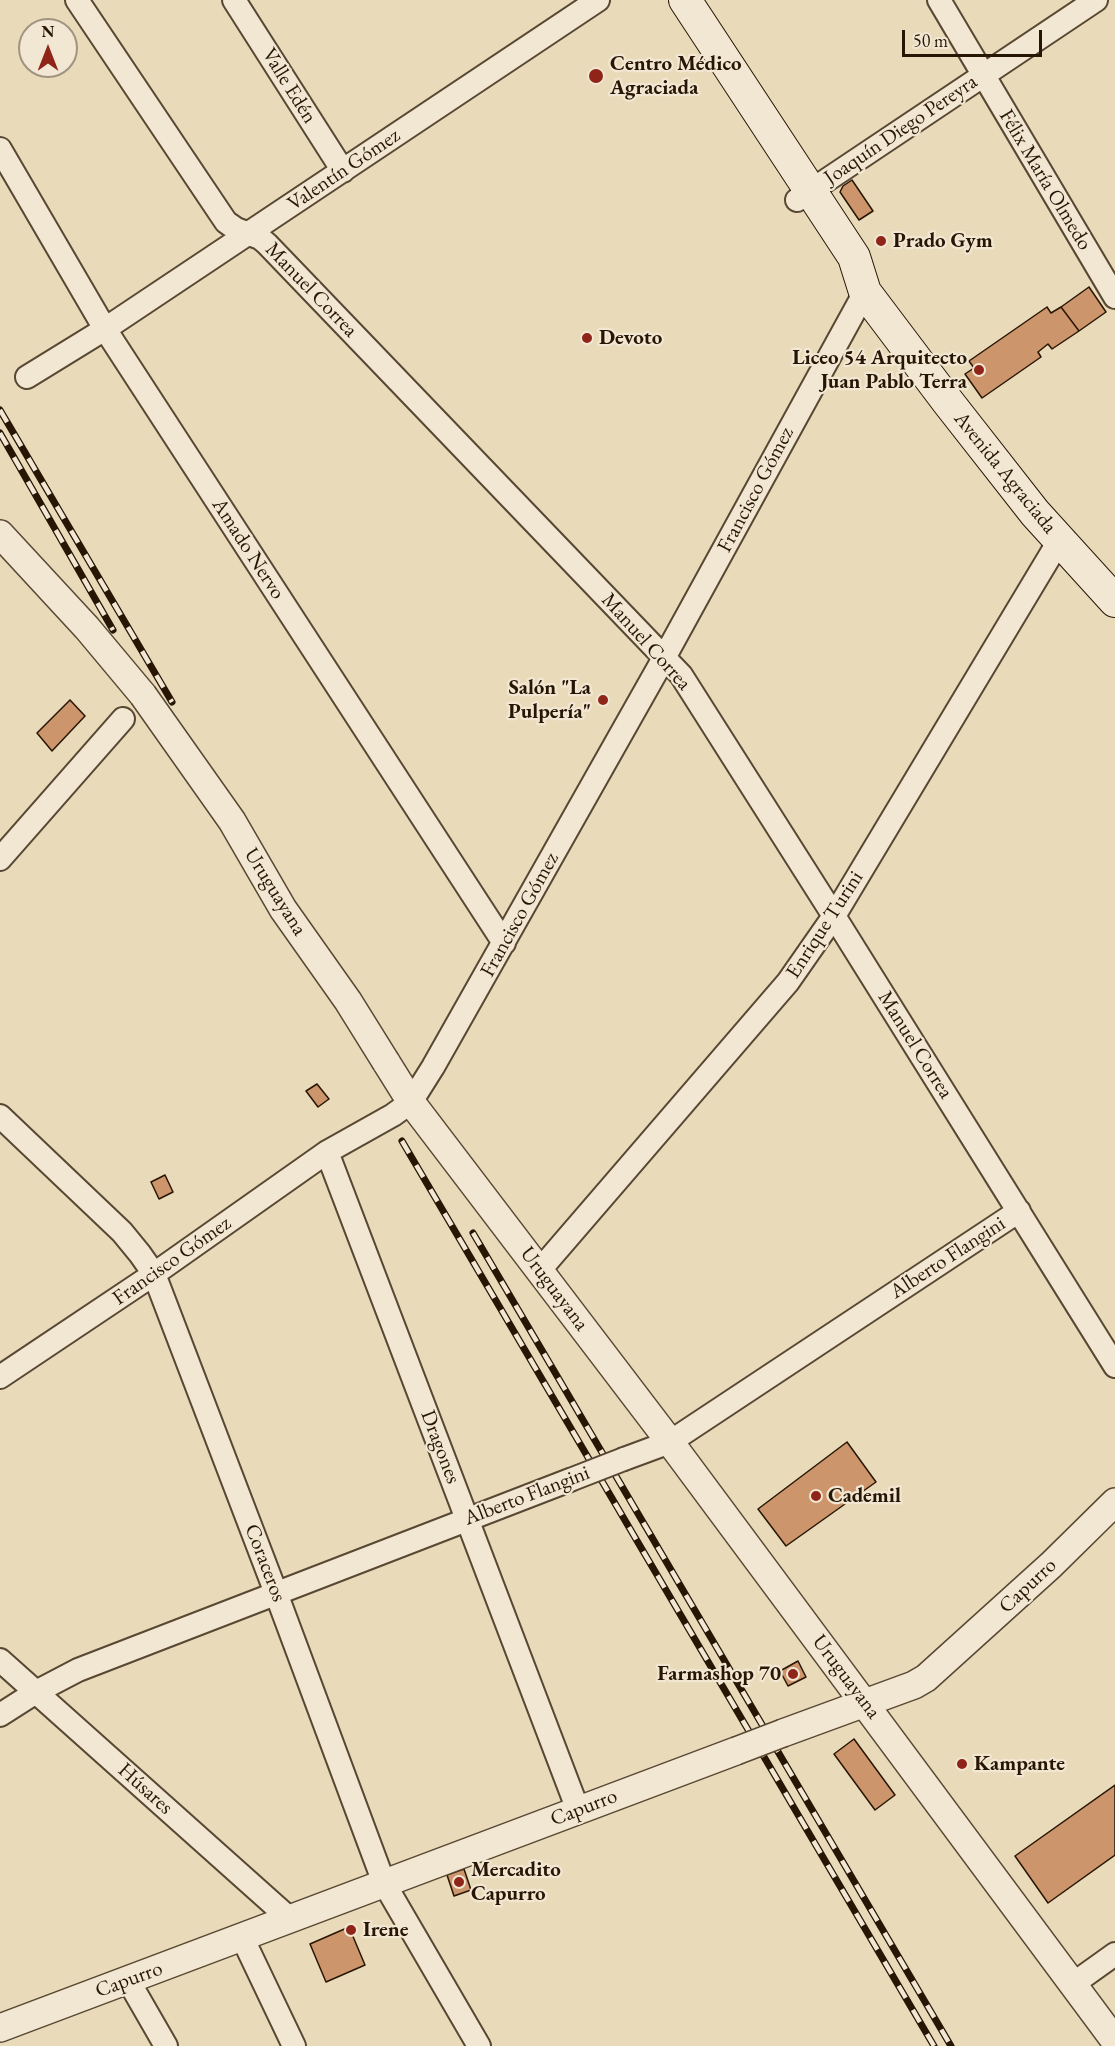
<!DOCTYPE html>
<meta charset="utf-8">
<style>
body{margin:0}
#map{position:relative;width:1115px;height:2046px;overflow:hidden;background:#e9daba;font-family:"EB Garamond",serif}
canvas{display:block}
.north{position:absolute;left:18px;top:18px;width:60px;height:60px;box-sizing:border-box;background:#f1e7d2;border:2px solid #a19380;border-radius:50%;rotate:0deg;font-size:16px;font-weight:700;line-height:24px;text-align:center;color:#281605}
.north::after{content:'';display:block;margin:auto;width:21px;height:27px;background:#8f2418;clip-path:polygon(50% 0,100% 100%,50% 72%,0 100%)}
.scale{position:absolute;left:902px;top:30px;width:140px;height:27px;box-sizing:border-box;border:3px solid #281605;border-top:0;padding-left:8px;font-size:18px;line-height:21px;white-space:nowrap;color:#281605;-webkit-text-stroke:4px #f1e7d2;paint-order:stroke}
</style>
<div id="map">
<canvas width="1115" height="2046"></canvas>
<div class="north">N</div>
<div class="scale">50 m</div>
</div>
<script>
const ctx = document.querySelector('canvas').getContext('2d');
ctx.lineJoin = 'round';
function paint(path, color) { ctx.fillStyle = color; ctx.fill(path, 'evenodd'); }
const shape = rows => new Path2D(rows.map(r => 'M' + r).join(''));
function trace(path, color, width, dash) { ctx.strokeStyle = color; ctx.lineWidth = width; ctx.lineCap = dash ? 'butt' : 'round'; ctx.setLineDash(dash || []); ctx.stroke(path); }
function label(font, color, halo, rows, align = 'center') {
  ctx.font = font + ' "EB Garamond",serif'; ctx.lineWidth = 4.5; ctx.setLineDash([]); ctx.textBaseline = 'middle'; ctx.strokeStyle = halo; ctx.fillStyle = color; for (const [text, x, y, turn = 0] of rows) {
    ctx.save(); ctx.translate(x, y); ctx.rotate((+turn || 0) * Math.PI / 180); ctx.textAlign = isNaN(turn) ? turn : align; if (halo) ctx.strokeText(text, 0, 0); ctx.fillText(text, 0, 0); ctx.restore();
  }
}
const building = shape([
 [852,180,873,211,859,220,840,192,843,186,852,180],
 [1089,287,1106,312,1079,331,1061,307,1089,287],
 [1047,307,1051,313,1061,307,1079,331,1052,349,1048,344,1038,352,1041,357,982,398,965,374,974,368,969,361,1047,307],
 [70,700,85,716,52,751,37,733,70,700],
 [317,1084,329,1099,318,1107,306,1091,317,1084],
 [165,1175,173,1192,159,1199,151,1182,165,1175],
 [847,1442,876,1482,786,1546,758,1509,847,1442],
 [798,1661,806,1677,788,1686,780,1671,798,1661],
 [854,1739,895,1795,875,1810,834,1754,854,1739],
 [1115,1785,1115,1855,1048,1903,1015,1856,1115,1785],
 [464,1869,471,1890,454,1896,447,1875,464,1869],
 [349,1927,365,1965,326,1982,310,1944,349,1927]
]);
const minor = shape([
 [77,0,226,222,236,229,260,238,267,244,681,675,834,916,1115,1366],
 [234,0,343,171],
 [939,0,1115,297],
 [0,149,105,329,504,943],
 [797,200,1096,0],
 [27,377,105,329,598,0],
 [0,859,123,719],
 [0,1116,122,1232,140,1254,154,1274,276,1593,384,1883,479,2046],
 [327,1152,578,1810],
 [539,1271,788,982,834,916,1059,541],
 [0,1377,154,1274,327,1152,393,1115,411,1102,433,1067,664,658,865,292],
 [624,1459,670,1442,1019,1211],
 [0,1660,290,1919],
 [0,1715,36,1692,78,1670,570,1480],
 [242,1937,294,2046],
 [128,1980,166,2046],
 [1073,1984,1115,1954]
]);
const tertiary = shape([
 [0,534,87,628,143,695],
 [386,1062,411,1102,670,1442,1115,2041],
 [783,1733,914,1685,926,1678,1051,1565,1115,1502],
 [0,2028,736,1751]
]);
const secondary = shape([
 [685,0,854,257,865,292,948,402,1035,513,1115,601]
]);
const rail = shape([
 [0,410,172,702],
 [0,433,113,630],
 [402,1141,934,2046],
 [473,1233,951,2046]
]);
const minorBridge = shape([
 [570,1480,624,1459]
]);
const tertiaryBridge = shape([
 [143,695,232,821,283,909,348,1001,386,1062],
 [736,1751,783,1733]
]);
const markers = [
 [596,76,8,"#8f2418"],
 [881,241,6,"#8f2418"],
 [587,338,6,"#8f2418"],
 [979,370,6,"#8f2418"],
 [603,700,6,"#8f2418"],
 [816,1496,6,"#8f2418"],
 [793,1674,6,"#8f2418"],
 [962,1764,6,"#8f2418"],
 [459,1882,6,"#8f2418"],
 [351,1930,6,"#8f2418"]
];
const poiNames = [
 ["Centro Médico",610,64],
 ["Agraciada",610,88],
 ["Prado Gym",893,241],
 ["Devoto",599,338],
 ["Liceo 54 Arquitecto",967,358,"right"],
 ["Juan Pablo Terra",967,382,"right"],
 ["Salón \"La",591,688,"right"],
 ["Pulpería\"",591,712,"right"],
 ["Cademil",828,1496],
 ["Farmashop 70",781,1674,"right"],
 ["Kampante",974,1764],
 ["Mercadito",471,1870],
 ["Capurro",471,1894],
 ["Irene",363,1930]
];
const streetNames = [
 ["Valle Edén",289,86,58],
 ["Joaquín Diego Pereyra",901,130,-34],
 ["Valentín Gómez",344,170,-34],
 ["Félix María Olmedo",1045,180,59],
 ["Manuel Correa",311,290,46],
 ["Avenida Agraciada",1005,473,51],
 ["Francisco Gómez",756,490,-62],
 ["Amado Nervo",248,549,57],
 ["Manuel Correa",646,642,48],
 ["Uruguayana",275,892,58],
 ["Francisco Gómez",520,915,-61],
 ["Enrique Turini",825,925,-57],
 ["Manuel Correa",915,1045,58],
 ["Alberto Flangini",948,1258,-33],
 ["Francisco Gómez",172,1261,-35],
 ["Uruguayana",554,1289,53],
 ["Dragones",440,1447,69],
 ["Alberto Flangini",527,1496,-21],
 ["Coraceros",265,1563,69],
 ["Capurro",1028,1586,-43],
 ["Uruguayana",846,1677,53],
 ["Húsares",145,1789,42],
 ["Capurro",584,1808,-21],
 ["Capurro",129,1980,-20]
];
paint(building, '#cd956c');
trace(building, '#281605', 1.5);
trace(minor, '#584732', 26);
trace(tertiary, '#584732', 30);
trace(secondary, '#281605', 34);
trace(minor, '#f1e7d2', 22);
trace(tertiary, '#f1e7d2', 27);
trace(secondary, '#f1e7d2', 32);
trace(rail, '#281605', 7);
trace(rail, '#f1e7d2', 4.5, [14]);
trace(minorBridge, '#584732', 26, []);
trace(tertiaryBridge, '#584732', 30, []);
trace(minorBridge, '#f1e7d2', 22);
trace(tertiaryBridge, '#f1e7d2', 27);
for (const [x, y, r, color] of markers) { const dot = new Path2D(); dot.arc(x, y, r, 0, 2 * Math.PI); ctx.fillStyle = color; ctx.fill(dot); trace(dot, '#f1e7d2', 2); }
label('bold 21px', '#281605', '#f1e7d2', poiNames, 'left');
label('21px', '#281605', '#f1e7d2', streetNames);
</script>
